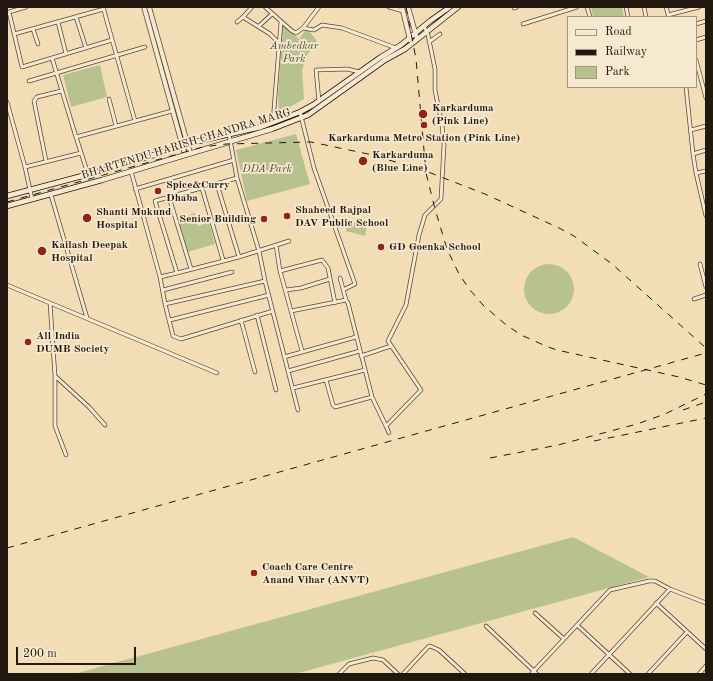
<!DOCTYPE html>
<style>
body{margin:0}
#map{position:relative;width:713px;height:681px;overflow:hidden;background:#f2ddb6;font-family:"Old Standard TT",serif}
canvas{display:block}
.frame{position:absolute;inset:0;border:8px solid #22180f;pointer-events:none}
.legend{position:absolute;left:567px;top:16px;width:130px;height:72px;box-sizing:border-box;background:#f7e9d0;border:1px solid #a29583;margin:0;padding:5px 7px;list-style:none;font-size:12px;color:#22180f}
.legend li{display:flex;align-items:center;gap:8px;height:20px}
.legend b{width:20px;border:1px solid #a29583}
.scale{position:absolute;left:16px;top:647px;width:120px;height:18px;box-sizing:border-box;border:2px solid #22180f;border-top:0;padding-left:5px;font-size:12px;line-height:14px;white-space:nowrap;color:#22180f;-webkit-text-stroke:3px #f7e9d0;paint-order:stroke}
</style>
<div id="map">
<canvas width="713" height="681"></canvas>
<div class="frame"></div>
<ul class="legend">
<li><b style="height:5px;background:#f7e9d0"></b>Road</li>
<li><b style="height:5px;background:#22180f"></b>Railway</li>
<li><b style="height:11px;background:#b8c290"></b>Park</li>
</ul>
<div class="scale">200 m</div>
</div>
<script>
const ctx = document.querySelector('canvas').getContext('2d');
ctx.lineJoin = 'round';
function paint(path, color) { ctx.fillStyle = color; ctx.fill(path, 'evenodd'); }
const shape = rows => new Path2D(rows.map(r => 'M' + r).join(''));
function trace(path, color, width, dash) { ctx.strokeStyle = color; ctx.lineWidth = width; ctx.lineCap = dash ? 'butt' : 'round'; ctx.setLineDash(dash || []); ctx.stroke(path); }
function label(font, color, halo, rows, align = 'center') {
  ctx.font = font + ' "Old Standard TT",serif'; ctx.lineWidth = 3.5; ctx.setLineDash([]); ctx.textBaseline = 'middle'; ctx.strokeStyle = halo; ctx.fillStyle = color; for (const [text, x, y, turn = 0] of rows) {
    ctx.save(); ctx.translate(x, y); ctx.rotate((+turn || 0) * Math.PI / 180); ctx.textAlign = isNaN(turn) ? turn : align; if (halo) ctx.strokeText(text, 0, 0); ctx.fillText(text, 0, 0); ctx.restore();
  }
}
const green = shape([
 [591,7,622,7,624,17,593,17],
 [283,26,285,26,299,39,307,28,317,41,307,55,302,70,304,99,279,113,278,95],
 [100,65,107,97,71,107,63,75],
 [296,134,310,184,247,201,236,150],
 [195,213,198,226,209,222,215,244,188,252,178,219],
 [348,221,367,225,365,236,346,231],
 '524 289a25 25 0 1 1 50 0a25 25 0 1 1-50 0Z',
 [573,537,649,577,295,674,74,674]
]);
const minor = shape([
 [26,7,9,12,22,67,112,40],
 [103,7,135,121],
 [252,7,243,17,270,34,279,43],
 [265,7,292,31,296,33,303,28,319,7],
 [389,7,403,11],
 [587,7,590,17],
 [626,7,628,17],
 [644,7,646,17],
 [666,7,669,17],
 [514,8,517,7],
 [668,15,699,7],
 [76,17,86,48],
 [58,22,66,54],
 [237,22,243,17],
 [523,24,577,7],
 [696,24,706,21],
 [259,26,272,14],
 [303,28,314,30,322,25,342,28,396,48],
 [33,29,38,44],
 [14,34,104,9],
 [696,40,706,37],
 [429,42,440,34],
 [52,58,76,137,88,174],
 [696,60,706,98],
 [29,81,145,47],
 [686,87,693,154,696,173],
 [109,99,116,126],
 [319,101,316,70,347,69,360,72],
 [7,102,25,167,32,199],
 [300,112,314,168,355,284,343,290],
 [273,122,281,22],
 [691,130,706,126],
 [229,134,237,178,259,251,265,281,298,410],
 [76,137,172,111],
 [693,154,706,150],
 [46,161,34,101,37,97,61,91],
 [25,167,81,153],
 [131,171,160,277,165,304,173,336,181,339,273,311],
 [706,171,696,173,706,216],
 [217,184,239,257],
 [202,188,223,260],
 [135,189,234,160],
 [51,195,87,318],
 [169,197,191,269],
 [276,245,280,271,302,351],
 [700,264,706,287],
 [280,271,322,260,328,268,335,303],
 [177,273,155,201,237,178],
 [160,277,177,273,239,257,289,241],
 [340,278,346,300],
 [7,285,217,373],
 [163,290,232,272],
 [286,290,301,288,330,279],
 [694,299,706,295],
 [50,303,55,376,55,426,66,455],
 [165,304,265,281],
 [291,311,346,300,348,303,372,397,386,426],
 [257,315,276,390],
 [170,320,269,295],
 [241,320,255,372],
 [361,356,391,346],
 [284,357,356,337],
 [288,371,360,351],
 [55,376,89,407,105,425],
 [326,380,333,405,335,407,372,397],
 [293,388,365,370],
 [389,433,386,426,421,390,388,341,406,305,419,235,425,215,441,199,444,145,442,125,435,90,435,69,428,35,424,26],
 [656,603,706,649],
 [535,613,564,639],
 [577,625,630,674],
 [486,626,537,674],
 [339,674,349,664,373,658,383,660,398,674],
 [403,674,428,647,430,646,439,650,465,674],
 [531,674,610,590,649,581,655,581,670,589,706,603],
 [591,674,670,589],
 [648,674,687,632],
 [699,674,706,666]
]);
const tertiary = shape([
 [144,7,185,155],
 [149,7,190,153],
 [402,7,410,40],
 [408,7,417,39]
]);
const secondary = shape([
 [7,196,112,168,199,141,261,127,300,112,313,105,381,57,401,45,430,21,450,7],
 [7,206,102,180,272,129,308,115,385,60,405,49,458,7]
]);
const rail = shape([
 [406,7,416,59,426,173,435,209,447,249,459,274,470,290,483,305,505,324,521,335,548,347,557,350,679,377,706,385],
 [7,202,203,147,226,144,311,142,368,154,423,170,485,194,559,228,574,236,612,264,706,348],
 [683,410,706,402],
 [594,441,706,418],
 [490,458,558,445,637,424,665,414,706,394],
 [7,548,706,353]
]);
const markers = [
 [423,114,5,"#8f2418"],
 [424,125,4,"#8f2418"],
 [363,161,5,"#8f2418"],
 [158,191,4,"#8f2418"],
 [287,216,4,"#8f2418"],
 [87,218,5,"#8f2418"],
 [264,219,4,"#8f2418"],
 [381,247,4,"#8f2418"],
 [42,251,5,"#8f2418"],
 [28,342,4,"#8f2418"],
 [254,573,4,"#8f2418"]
];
const parkNames = [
 ["Ambedkar",294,46],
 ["Park",294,59],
 ["DDA Park",267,169]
];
const poiNames = [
 ["Karkarduma",432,108],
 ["(Pink Line)",432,121],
 ["Karkarduma Metro Station (Pink Line)",424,138,"center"],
 ["Karkarduma",372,155],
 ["(Blue Line)",372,168],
 ["Spice&Curry",166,185],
 ["Dhaba",166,198],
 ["Shaheed Rajpal",295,210],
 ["DAV Public School",295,223],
 ["Shanti Mukund",96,212],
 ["Hospital",96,225],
 ["Senior Building",256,219,"right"],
 ["Kailash Deepak",51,245],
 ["Hospital",51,258],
 ["GD Goenka School",389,247],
 ["All India",36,336],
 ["DUMB Society",36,349],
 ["Coach Care Centre",262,567],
 ["Anand Vihar (ANVT)",262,580]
];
const streetNames = [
 ["BHARTENDU HARISH CHANDRA MARG",186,144,-17]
];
paint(green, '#b8c290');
trace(minor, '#564939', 4.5);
trace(tertiary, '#564939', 5.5);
trace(secondary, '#22180f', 6);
trace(minor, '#f7e9d0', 3);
trace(tertiary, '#f7e9d0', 4);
trace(secondary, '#f7e9d0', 4.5);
trace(rail, '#22180f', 1, [7, 7]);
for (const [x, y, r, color] of markers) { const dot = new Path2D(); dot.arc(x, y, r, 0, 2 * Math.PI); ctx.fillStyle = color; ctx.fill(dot); trace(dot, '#f7e9d0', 1.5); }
label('italic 11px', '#4f4b36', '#f7e9d0', parkNames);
label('bold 11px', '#22180f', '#f7e9d0', poiNames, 'left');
label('11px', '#22180f', '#f7e9d0', streetNames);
</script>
